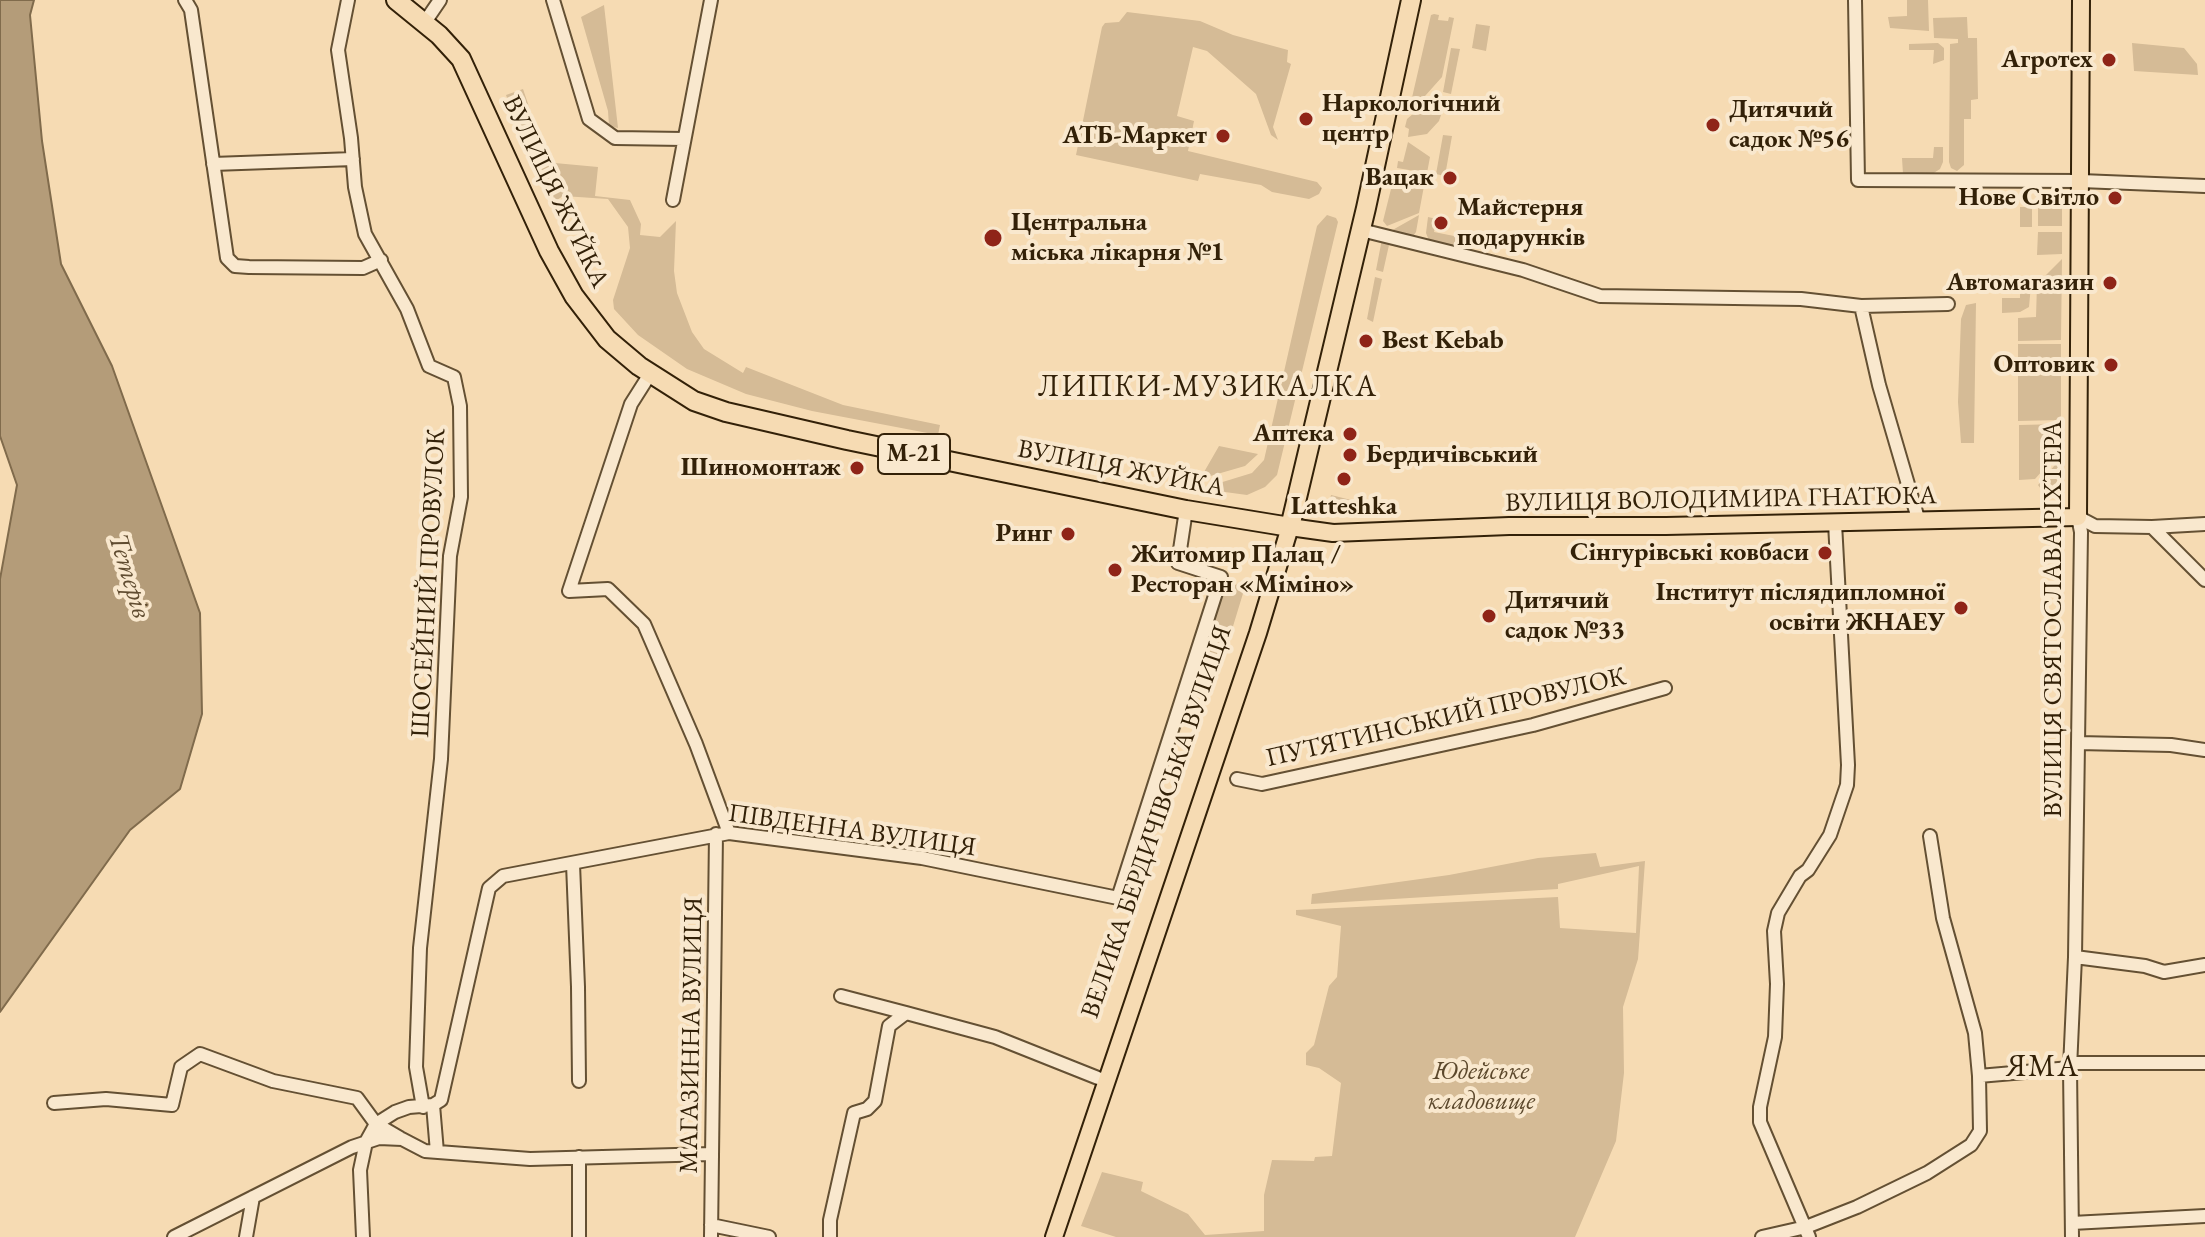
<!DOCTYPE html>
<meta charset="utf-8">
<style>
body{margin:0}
canvas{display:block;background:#f6dbb3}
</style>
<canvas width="2205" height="1237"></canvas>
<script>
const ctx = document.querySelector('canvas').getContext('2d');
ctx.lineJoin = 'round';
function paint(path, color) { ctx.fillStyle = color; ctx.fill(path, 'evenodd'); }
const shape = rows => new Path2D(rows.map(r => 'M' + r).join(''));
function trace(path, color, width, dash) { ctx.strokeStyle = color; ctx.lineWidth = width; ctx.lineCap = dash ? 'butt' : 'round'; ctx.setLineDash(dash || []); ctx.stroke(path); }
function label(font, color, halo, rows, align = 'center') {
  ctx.font = font + ' "EB Garamond",serif'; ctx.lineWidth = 8; ctx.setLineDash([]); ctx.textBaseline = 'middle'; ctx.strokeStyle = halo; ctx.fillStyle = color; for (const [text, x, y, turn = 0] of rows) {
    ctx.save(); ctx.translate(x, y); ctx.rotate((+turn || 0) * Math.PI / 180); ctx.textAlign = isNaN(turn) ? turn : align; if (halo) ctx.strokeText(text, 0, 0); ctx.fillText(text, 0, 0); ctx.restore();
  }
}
const green = shape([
 [1907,0,1928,0,1929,31,1890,28,1888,17,1907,16],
 [604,5,618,128,609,126,608,111,581,17],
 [1127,12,1200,21,1233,35,1288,50,1287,62,1291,64,1273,127,1278,140,1271,135,1256,94,1207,51,1193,47,1177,116,1194,121,1188,151,1317,182,1322,188,1319,194,1309,199,1272,192,1261,185,1200,174,1198,181,1076,155,1102,27,1105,23,1119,22],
 [1434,14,1439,15,1438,20,1448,21,1449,17,1454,18,1442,77,1408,115,1431,15],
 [1967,17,1968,38,1977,38,1978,99,1971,100,1971,119,1964,119,1964,165,1957,171,1951,168,1949,162,1950,44,1958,43,1958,39,1934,38,1933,18],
 [1476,24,1490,26,1486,51,1472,48],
 [1938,43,1944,48,1944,60,1933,64,1934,50,1909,50,1909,44],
 [2132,43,2184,48,2197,64,2198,75,2134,71],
 [1451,48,1460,49,1451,94,1443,92],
 [523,89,543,148,544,162,598,167,595,196,630,200,641,224,640,235,660,237,676,221,674,271,677,293,692,332,704,349,743,373,746,367,843,405,940,425,938,435,812,411,746,394,687,369,638,335,614,309,613,300,630,248,628,227,608,199,563,196,554,202,529,155,506,95],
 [1429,100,1445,103,1439,121,1427,134,1408,137,1409,129,1405,127,1407,119],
 [1443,135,1452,136,1445,176,1436,174],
 [1408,142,1430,157,1427,173,1397,168,1398,161,1403,162],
 [1934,147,1943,147,1943,162,1940,169,1932,174,1903,174,1902,158,1933,158],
 [1393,181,1424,186,1419,213,1387,226,1383,221],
 [2062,189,2062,226,2038,226,2038,205,2042,196,2049,191],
 [2020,207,2032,207,2032,227,2020,227],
 [1327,215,1336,218,1338,222,1277,475,1265,487,1247,495,1210,490,1216,484,1252,473,1264,460,1317,226],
 [1419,215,1416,232,1412,238,1389,232],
 [1428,217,1437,219,1434,232,1459,237,1454,246,1450,247,1430,243,1426,233],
 [2038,232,2062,232,2062,254,2037,255],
 [1382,239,1417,249,1416,251,1389,245,1383,272,1376,270],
 [2062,259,2061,340,2018,341,2018,318,2036,317,2037,284],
 [1375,277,1382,279,1373,322,1367,319],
 [2020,285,2031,285,2029,307,2020,312,2002,313,2002,298,2020,298],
 [1976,303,1974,443,1961,443,1958,402,1961,319,1966,305],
 [2018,344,2061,344,2061,420,2018,421],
 [2061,424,2060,451,2035,479,2019,480,2019,425],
 [1219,446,1258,454,1257,455,1245,466,1200,479],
 [2060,459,2057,487,2041,489,2038,485],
 [1331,495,1351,500,1349,513,1327,513],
 [1248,577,1213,692,1191,685,1218,596],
 [1596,853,1600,867,1645,861,1638,959,1623,1007,1624,1073,1616,1141,1575,1237,1116,1237,1081,1226,1102,1172,1143,1182,1141,1191,1188,1214,1205,1235,1264,1231,1264,1195,1272,1160,1314,1161,1315,1157,1332,1156,1341,1083,1319,1068,1306,1065,1306,1053,1314,1045,1329,986,1337,977,1341,926,1296,915,1296,910,1558,897,1560,928,1636,933,1639,866,1558,884,1558,889,1311,904,1312,894,1449,875,1538,858]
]);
const water = shape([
 [0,0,34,0,30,15,42,141,61,264,112,366,200,613,202,714,180,789,130,830,0,1012,0,579,17,485,0,436,0,0]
]);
const minor = shape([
 [185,0,191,10,227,258,235,266,249,267,363,268,381,260],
 [348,0,338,50,351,138,355,187,365,234,407,309,429,366,454,377,460,406,461,497,450,556,441,759,420,948,416,1067,423,1107],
 [553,0,589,119,615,138,684,139],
 [1855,0,1858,180,2081,181,2205,186],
 [425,22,440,0],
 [213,164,353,159],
 [673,200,711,0],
 [1361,230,1523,270,1600,296,1801,299,1861,306,1948,304],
 [1861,306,1879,385,1919,522],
 [650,374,631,404,569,591,608,589,644,624,696,744,729,833],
 [2078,517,2095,526,2152,527,2205,524],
 [2152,527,2205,580],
 [2078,743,2171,745,2205,750],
 [1237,779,1262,784,1533,725,1665,688],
 [573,864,578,987,579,1081],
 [2075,957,2145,966,2164,972,2205,965],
 [841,996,906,1013],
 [2071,1063,2205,1063],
 [1979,1076,2070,1068],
 [54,1103,106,1099,172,1105,181,1067,200,1054,273,1081,357,1098,376,1124,400,1138],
 [433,1105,437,1152],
 [579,1157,579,1237],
 [2072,1223,2205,1216],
 [711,1225,769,1237],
 [174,1237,352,1147,379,1138,402,1139,425,1151,530,1159,712,1154],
 [246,1237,253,1197],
 [363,1237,360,1170,366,1142,376,1124,395,1112,409,1107,433,1105,441,1100,489,888,503,876,729,833,922,858,1118,898,1221,577,1178,563,1186,510],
 [711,1237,716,834],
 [830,1237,830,1220,854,1113,867,1109,875,1101,889,1026,906,1013,995,1037,1098,1078],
 [1762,1237,1806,1227,1857,1207,1927,1173,1971,1145,1980,1131,1979,1076,1975,1033,1943,918,1930,836],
 [1809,1237,1760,1122,1760,1107,1775,1037,1777,984,1774,931,1778,913,1800,876,1808,870,1830,835,1847,785,1848,765,1835,523],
 [2072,1237,2070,1068,2075,957,2078,743,2081,532,2078,517]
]);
const major = shape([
 [1054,1237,1258,633,1290,527,1333,533,1509,526,1666,526,2078,517,2081,0]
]);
const highway = shape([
 [396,0,439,35,461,59,549,251,574,296,607,339,639,366,694,401,726,412,847,440,1186,510,1290,527,1366,208,1411,0]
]);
const markers = [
 [2109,60,8,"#8f2418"],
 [1306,119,8,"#8f2418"],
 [1713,125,8,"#8f2418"],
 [1223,136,8,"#8f2418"],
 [1450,178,8,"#8f2418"],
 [2115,198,8,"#8f2418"],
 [1441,223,8,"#8f2418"],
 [993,238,10,"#8f2418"],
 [2110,283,8,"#8f2418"],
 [1366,341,8,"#8f2418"],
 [2111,365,8,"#8f2418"],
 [1350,434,8,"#8f2418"],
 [1350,455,8,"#8f2418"],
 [857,468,8,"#8f2418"],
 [1344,479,8,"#8f2418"],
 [1068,534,8,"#8f2418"],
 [1825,553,8,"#8f2418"],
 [1115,570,8,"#8f2418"],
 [1961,608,8,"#8f2418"],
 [1489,616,8,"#8f2418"]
];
const shields = [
 [914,454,72]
];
const shieldNames = [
 ["М-21",914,454]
];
const poiNames = [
 ["Агротех",2093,60],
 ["Наркологічний",1322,104,"left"],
 ["центр",1322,134,"left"],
 ["Дитячий",1729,110,"left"],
 ["садок №56",1729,140,"left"],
 ["АТБ-Маркет",1207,136],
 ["Вацак",1434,178],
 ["Нове Світло",2099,198],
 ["Майстерня",1457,208,"left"],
 ["подарунків",1457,238,"left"],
 ["Центральна",1011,223,"left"],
 ["міська лікарня №1",1011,253,"left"],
 ["Автомагазин",2094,283],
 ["Best Kebab",1382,341,"left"],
 ["Оптовик",2095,365],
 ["Аптека",1334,434],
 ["Бердичівський",1366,455,"left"],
 ["Шиномонтаж",841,468],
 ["Latteshka",1344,507,"center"],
 ["Ринг",1052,534],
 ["Сінгурівські ковбаси",1809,553],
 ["Житомир Палац /",1131,555,"left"],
 ["Ресторан «Міміно»",1131,585,"left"],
 ["Інститут післядипломної",1945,593],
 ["освіти ЖНАЕУ",1945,623],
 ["Дитячий",1505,601,"left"],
 ["садок №33",1505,631,"left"]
];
const streetNames = [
 ["ВУЛИЦЯ ЖУЙКА",555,192,64],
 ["ВУЛИЦЯ ЖУЙКА",1121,469,11],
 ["ВУЛИЦЯ ВОЛОДИМИРА ГНАТЮКА",1721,500,-1],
 ["ШОСЕЙНИЙ ПРОВУЛОК",429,583,-87],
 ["ВУЛИЦЯ СВЯТОСЛАВА РІХТЕРА",2054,619,-90],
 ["ПУТЯТИНСЬКИЙ ПРОВУЛОК",1446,718,-13],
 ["ВЕЛИКА БЕРДИЧІВСЬКА ВУЛИЦЯ",1157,822,-71],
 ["ПІВДЕННА ВУЛИЦЯ",852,831,8],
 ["МАГАЗИННА ВУЛИЦЯ",692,1035,-89]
];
const parkNames = [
 ["Юдейське",1481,1072],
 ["кладовище",1481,1102]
];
const waterNames = [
 ["Тетерів",129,576,73]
];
const quarterNames = [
 ["ЛИПКИ-МУЗИКАЛКА",1208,388],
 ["ЯМА",2043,1068]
];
paint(green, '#d5bb96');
paint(water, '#b49c79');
trace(water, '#806b4c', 2);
trace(minor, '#645033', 16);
trace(major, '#332108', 20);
trace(highway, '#332108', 22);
trace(minor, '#f9e8ce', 12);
trace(major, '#f6dbb3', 16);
trace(highway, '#f6dbb3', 18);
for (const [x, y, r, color] of markers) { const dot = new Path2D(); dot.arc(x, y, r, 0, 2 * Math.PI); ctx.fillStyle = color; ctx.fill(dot); trace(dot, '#f9e8ce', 3); }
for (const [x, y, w] of shields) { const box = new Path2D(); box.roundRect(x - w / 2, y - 20, w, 40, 6); ctx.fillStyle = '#f9e8ce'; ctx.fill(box); trace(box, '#332108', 2); }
label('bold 24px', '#332108', null, shieldNames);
label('bold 26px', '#332108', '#f9e8ce', poiNames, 'right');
label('26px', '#332108', '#f9e8ce', streetNames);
label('italic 26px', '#5c482c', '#f9e8ce', parkNames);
label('italic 28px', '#604c30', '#f9e8ce', waterNames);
ctx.letterSpacing = '2px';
label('30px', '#332108', '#f9e8ce', quarterNames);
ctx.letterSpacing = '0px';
</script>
